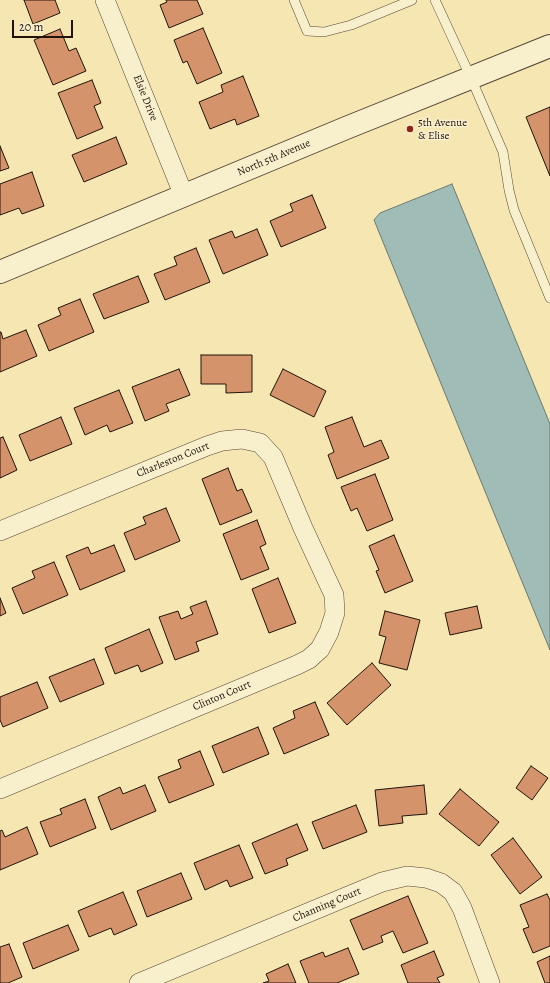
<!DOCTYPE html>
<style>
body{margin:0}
#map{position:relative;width:550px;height:983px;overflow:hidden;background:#f5e6b2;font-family:Alegreya,serif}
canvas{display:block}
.scale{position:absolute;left:12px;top:20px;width:61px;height:18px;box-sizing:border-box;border:2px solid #21130b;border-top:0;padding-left:5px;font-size:12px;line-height:14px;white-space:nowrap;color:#21130b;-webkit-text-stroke:3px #f8efcd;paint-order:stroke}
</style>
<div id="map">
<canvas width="550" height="983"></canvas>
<div class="scale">20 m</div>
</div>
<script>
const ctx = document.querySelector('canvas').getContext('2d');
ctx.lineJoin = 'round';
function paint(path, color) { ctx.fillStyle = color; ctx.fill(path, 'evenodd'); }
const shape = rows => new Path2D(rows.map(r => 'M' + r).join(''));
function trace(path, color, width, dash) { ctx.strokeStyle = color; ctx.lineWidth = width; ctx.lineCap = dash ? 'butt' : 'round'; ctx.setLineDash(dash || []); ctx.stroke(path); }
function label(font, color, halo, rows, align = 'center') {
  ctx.font = font + ' Alegreya,serif'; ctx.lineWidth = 3; ctx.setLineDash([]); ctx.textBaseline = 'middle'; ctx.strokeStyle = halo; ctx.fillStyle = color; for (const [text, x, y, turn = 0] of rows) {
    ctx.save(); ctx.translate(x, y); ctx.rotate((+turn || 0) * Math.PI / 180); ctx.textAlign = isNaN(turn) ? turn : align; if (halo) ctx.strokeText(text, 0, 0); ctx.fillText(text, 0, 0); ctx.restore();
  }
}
const water = shape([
 [452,184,550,424,550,650,374,220,380,213,452,184]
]);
const building = shape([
 [24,0,55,0,60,13,33,24,24,0],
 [166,0,197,0,203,14,169,28,160,5,167,2,166,0],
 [203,28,222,73,197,84,187,61,183,63,174,40,203,28],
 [60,29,69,51,76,48,86,71,53,85,34,40,60,29],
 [243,76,259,116,237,125,235,119,210,129,199,102,223,92,221,85,243,76],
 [92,80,101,103,94,106,103,128,77,139,58,93,92,80],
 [550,107,550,176,526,117,550,107],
 [116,137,127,164,84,182,72,155,116,137],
 [0,146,9,168,0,171,0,146],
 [32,172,44,206,22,214,19,208,0,215,0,184,32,172],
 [312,195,326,228,281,247,270,221,293,211,290,204,312,195],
 [257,229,268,255,223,274,209,240,232,231,235,238,257,229],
 [196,248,210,282,165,300,154,274,177,265,174,257,196,248],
 [138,276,149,302,104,319,93,294,138,276],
 [80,299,94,332,49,351,38,325,61,315,58,308,80,299],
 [26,330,37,356,0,372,0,332,1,332,3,339,26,330],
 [201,355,252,355,252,392,226,393,226,384,201,384,201,355],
 [179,369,190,395,166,404,169,411,145,421,132,387,179,369],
 [283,369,326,391,314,417,270,395,283,369],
 [119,390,133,423,110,432,107,425,85,435,74,408,119,390],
 [61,417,72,444,30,461,19,435,61,417],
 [352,417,364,447,381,440,389,458,337,479,328,455,334,452,325,427,352,417],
 [3,437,17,470,0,478,0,438,3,437],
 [228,468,237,491,242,489,252,512,220,525,202,479,228,468],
 [375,474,393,520,367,531,357,508,351,511,341,487,375,474],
 [166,508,180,541,135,560,124,533,146,524,143,517,166,508],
 [257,520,266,544,260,547,269,569,241,580,223,534,257,520],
 [394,535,413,581,385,593,376,571,379,570,369,546,394,535],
 [114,545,125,571,80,590,66,556,88,547,91,554,114,545],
 [54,562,68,595,23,614,12,588,35,578,32,571,54,562],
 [278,578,296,623,269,633,252,589,278,578],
 [0,598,6,613,0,616,0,598],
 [206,601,218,634,196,642,199,651,175,660,159,617,178,611,181,619,193,614,190,607,206,601],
 [477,606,482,628,450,635,445,613,477,606],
 [385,611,420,620,407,670,379,663,386,637,379,635,385,611],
 [149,629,163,663,141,672,138,665,115,674,105,648,149,629],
 [94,659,104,684,60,702,49,677,94,659],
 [372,663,391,685,347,725,327,703,372,663],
 [37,682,48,708,3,727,0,720,0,697,37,682],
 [315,702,329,735,284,754,273,728,295,718,293,711,315,702],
 [258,727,269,754,223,773,212,746,258,727],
 [200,751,214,785,169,803,158,777,181,768,178,760,200,751],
 [531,766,548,778,532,800,516,788,531,766],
 [145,785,156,811,111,830,98,797,120,787,123,794,145,785],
 [424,785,427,814,402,816,403,823,379,826,375,790,424,785],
 [460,789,499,822,479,846,439,814,460,789],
 [85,799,96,828,50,847,40,822,62,814,60,809,85,799],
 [356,805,367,832,323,849,312,822,356,805],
 [297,824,308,850,286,859,288,865,265,874,252,843,297,824],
 [27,827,38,854,0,870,0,831,2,830,5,837,27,827],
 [513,838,542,877,520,894,491,855,513,838],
 [239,845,253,878,230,887,227,880,205,890,194,863,239,845],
 [181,873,192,899,147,917,137,891,181,873],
 [123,892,137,925,114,935,111,928,89,937,78,911,123,892],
 [547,894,550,900,550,946,533,953,523,929,529,927,520,905,547,894],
 [408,896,428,943,403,953,393,931,381,936,383,942,363,950,350,920,408,896],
 [68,925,79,950,33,969,23,943,68,925],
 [9,944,22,977,8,983,0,983,0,947,9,944],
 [348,948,359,974,337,983,309,983,300,961,323,952,325,957,348,948],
 [434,951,444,975,437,978,440,983,408,983,401,965,434,951],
 [550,956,550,983,545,983,537,962,550,956],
 [288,964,296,983,263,983,269,981,266,974,288,964]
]);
const service = shape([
 [294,0,307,31,324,32,351,25,412,0],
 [435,0,471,78,503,152,509,190,514,210,550,298]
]);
const minor = shape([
 [105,0,184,196],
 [0,531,207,446,222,441,242,439,260,443,273,457,303,528,334,595,335,613,329,632,320,649,309,659,297,665,0,789],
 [139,983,382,882,407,876,426,878,441,883,453,892,462,908,490,983]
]);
const tertiary = shape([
 [0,272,346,128,550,46]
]);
const markers = [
 [410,129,4,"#8f2418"]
];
const streetNames = [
 ["Elsie Drive",145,98,68],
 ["North 5th Avenue",274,158,-23],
 ["Charleston Court",173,460,-22],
 ["Clinton Court",222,696,-23],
 ["Channing Court",327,905,-23]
];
const poiNames = [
 ["5th Avenue",418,123],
 ["& Elise",418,136]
];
paint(water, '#9fbdb6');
trace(water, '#6d7972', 1);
paint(building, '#d4936a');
trace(building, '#21130b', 1);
trace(service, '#564835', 10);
trace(minor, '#564835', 20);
trace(tertiary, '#564835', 24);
trace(service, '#f8efcd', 9);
trace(minor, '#f8efcd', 19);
trace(tertiary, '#f8efcd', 22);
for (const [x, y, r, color] of markers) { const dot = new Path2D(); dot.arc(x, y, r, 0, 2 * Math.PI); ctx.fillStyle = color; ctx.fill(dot); trace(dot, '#f8efcd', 1.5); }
label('11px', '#21130b', '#f8efcd', streetNames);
label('11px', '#21130b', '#f8efcd', poiNames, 'left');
</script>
